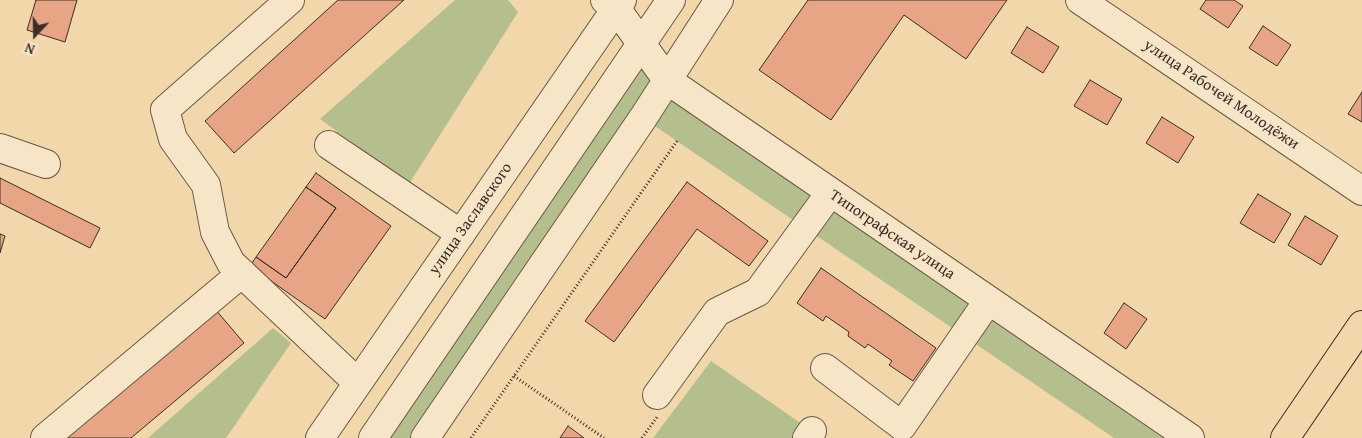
<!DOCTYPE html>
<meta charset="utf-8">
<style>
body{margin:0}
#map{position:relative;width:1362px;height:438px;overflow:hidden;background:#f2d7ab;font-family:"Gentium Book Plus",serif}
canvas{display:block}
.north{position:absolute;left:10px;top:10px;width:50px;height:50px;-webkit-text-stroke:4px #f7e5c8;paint-order:stroke;rotate:201deg;font-size:14px;font-weight:700;line-height:20px;text-align:center;color:#393027}
.north::after{content:'';display:block;margin:auto;width:18px;height:22px;background:#393027;clip-path:polygon(50% 0,100% 100%,50% 72%,0 100%)}
</style>
<div id="map">
<canvas width="1362" height="438"></canvas>
<div class="north">N</div>
</div>
<script>
const ctx = document.querySelector('canvas').getContext('2d');
ctx.lineJoin = 'round';
function paint(path, color) { ctx.fillStyle = color; ctx.fill(path, 'evenodd'); }
const shape = rows => new Path2D(rows.map(r => 'M' + r).join(''));
function trace(path, color, width, dash) { ctx.strokeStyle = color; ctx.lineWidth = width; ctx.lineCap = dash ? 'butt' : 'round'; ctx.setLineDash(dash || []); ctx.stroke(path); }
function label(font, color, halo, rows, align = 'center') {
  ctx.font = font + ' "Gentium Book Plus",serif'; ctx.lineWidth = 5; ctx.setLineDash([]); ctx.textBaseline = 'middle'; ctx.strokeStyle = halo; ctx.fillStyle = color; for (const [text, x, y, turn = 0] of rows) {
    ctx.save(); ctx.translate(x, y); ctx.rotate((+turn || 0) * Math.PI / 180); ctx.textAlign = isNaN(turn) ? turn : align; if (halo) ctx.strokeText(text, 0, 0); ctx.fillText(text, 0, 0); ctx.restore();
  }
}
const green = shape([
 [455,0,508,0,518,12,409,184,320,119],
 [632,55,1190,438,1114,438,643,118,425,438,374,438],
 [273,328,291,343,226,438,148,438],
 [711,361,812,431,807,438,653,438]
]);
const building = shape([
 [36,0,77,0,65,42,27,30,36,0],
 [338,0,404,0,234,153,205,121,338,0],
 [808,0,1007,0,966,59,904,15,831,120,759,70,808,0],
 [1206,0,1234,0,1243,6,1228,28,1200,9,1206,0],
 [1263,26,1291,45,1277,66,1249,48,1263,26],
 [1027,27,1059,47,1043,73,1011,53,1027,27],
 [1090,80,1122,99,1107,125,1074,106,1090,80],
 [1362,92,1362,122,1348,114,1362,92],
 [1162,117,1194,137,1178,163,1146,143,1162,117],
 [316,173,391,226,325,319,250,266,256,257,286,278,336,208,306,187,316,173],
 [0,178,100,228,90,248,0,203,0,178],
 [687,182,768,241,749,266,697,229,614,342,585,321,687,182],
 [306,187,336,208,286,278,256,257,306,187],
 [1258,194,1291,214,1274,243,1240,223,1258,194],
 [1305,216,1338,236,1321,265,1288,245,1305,216],
 [0,234,5,236,0,253,0,234],
 [821,268,936,348,913,381,889,365,892,361,868,344,865,348,848,336,849,332,826,316,823,321,797,303,821,268],
 [1124,303,1147,319,1126,349,1104,333,1124,303],
 [215,309,244,343,131,438,64,438,215,309],
 [568,426,584,438,560,438,568,426]
]);
const path = shape([
 [514,376,604,438],
 [471,438,677,141],
 [642,438,657,417]
]);
const minor = shape([
 [290,0,165,110,173,139,206,185,215,232,231,263,358,383],
 [605,0,616,8,667,80,1190,438],
 [1080,0,1362,191],
 [329,145,461,234],
 [0,148,46,164],
 [825,368,902,426,988,301],
 [657,395,717,312,758,292,830,193],
 [45,438,242,273],
 [320,438,622,0],
 [373,438,671,0],
 [425,438,643,118,719,0],
 [807,438,812,431]
]);
const major = shape([
 [1285,438,1362,325]
]);
const streetNames = [
 ["улица Рабочей Молодёжи",1221,95,34],
 ["улица Заславского",471,219,-55],
 ["Типографская улица",892,235,34]
];
paint(green, '#b5bf8d');
paint(building, '#e7a586');
trace(building, '#393027', 1);
trace(minor, '#675a48', 30);
trace(major, '#393027', 30);
trace(path, '#393027', 3, [1, 2.5]);
trace(minor, '#f7e5c8', 28);
trace(major, '#f2d7ab', 28);
label('16px', '#393027', '#f7e5c8', streetNames);
</script>
